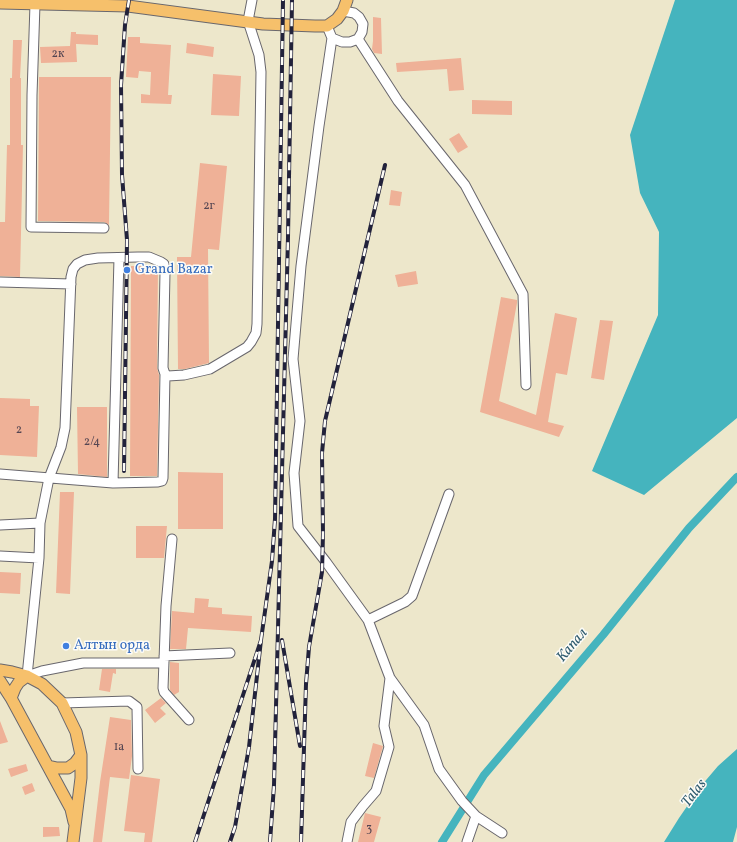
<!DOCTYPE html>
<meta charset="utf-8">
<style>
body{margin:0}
canvas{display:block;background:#ede7cb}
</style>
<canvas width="737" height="842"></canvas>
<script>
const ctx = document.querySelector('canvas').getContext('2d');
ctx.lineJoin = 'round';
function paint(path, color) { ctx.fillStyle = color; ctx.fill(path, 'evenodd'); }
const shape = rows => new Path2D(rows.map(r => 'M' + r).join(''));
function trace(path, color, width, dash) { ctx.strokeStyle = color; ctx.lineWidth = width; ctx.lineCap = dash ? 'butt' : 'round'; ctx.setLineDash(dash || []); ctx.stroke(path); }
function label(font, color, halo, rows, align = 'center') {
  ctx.font = font + ' Vollkorn,serif'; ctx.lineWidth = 3; ctx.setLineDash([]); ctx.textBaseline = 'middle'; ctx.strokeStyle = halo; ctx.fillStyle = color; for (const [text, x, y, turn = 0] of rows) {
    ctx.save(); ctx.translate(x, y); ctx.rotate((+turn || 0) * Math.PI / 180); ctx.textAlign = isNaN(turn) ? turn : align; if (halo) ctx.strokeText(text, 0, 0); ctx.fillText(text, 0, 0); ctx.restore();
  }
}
const water = shape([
 [675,0,737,0,737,418,644,495,592,471,658,315,659,232,640,193,630,135],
 [737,749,737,827,733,842,664,842,679,818,701,786,718,766]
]);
const canal = shape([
 [442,842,484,775,603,635,689,528,737,477]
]);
const building = shape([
 [373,17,381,18,382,54,374,53,372,49,373,41],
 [71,32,76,32,76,34,98,35,98,45,76,44,77,62,41,63,40,47,70,46],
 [128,37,140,37,140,43,171,45,168,95,172,95,171,104,141,103,141,94,150,95,151,72,139,71,138,78,126,77],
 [13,40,22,40,20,78,21,78,21,145,23,145,20,277,0,276,0,222,5,222,7,145,10,145,10,78,12,78],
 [187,43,214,47,213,57,186,53],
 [461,58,464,90,449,91,447,69,397,72,396,63],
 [213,74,241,76,239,116,211,115],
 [39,77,111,77,109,225,104,222,38,221],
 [472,100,512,101,512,115,472,114],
 [459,133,468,147,458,153,449,139],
 [200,163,227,166,219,250,208,249,209,363,185,369,178,369,177,257,191,257],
 [391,190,402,192,400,206,389,205],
 [131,266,155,266,158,267,157,368,159,375,157,476,130,476],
 [416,271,418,284,398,287,395,275],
 [501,297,517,300,517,303,499,401,536,415,555,313,577,318,567,375,556,373,548,422,564,426,559,437,480,412],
 [600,320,613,321,604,380,591,378],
 [0,398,30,399,30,406,39,406,37,457,0,455],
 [77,407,107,407,107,477,78,474],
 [178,472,223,473,223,529,178,529],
 [60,492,74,492,70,594,56,593],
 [136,526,167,526,164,558,136,558],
 [0,572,21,573,20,594,0,593],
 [195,598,209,599,208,607,222,608,222,614,252,616,251,632,188,628,186,649,170,649,172,611,194,613],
 [170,662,179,663,179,692,174,695,170,690],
 [102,669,116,669,116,674,113,673,110,692,99,690],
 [161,698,166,703,160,708,166,714,155,723,145,710],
 [110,717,131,720,132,756,129,779,110,777,102,842,93,842,100,782],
 [0,721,8,742,0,744],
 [373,743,383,746,374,778,365,776],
 [26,764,28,771,11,777,8,769],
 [131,775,160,779,152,842,144,842,145,833,124,831],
 [32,783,35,791,25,795,22,787],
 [365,813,381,817,374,842,358,842],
 [43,827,59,827,60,836,43,837]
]);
const minor = shape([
 [35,4,32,95,31,227,104,228],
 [327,26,332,38,319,126,301,266,293,359,300,421,294,473,298,526,326,562,368,620,390,678,424,725,439,769,462,801,476,816,502,833],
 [332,38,342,42,350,42,358,39,362,32,363,24,359,17,354,13,343,11],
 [358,39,398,101,465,185,523,294,526,385],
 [0,282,71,284],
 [0,474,113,483,158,482,162,481,163,478,165,374],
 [113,483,119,258],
 [0,525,40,523],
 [172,539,166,606,163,688,164,692,189,720],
 [0,556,39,558],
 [368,620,405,602,412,596,449,494],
 [164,656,230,653],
 [164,663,83,663,42,671,27,676,39,558,40,523,49,478,61,447,65,428,71,277,73,269,77,264,85,260,98,258,138,257,149,257,161,262,164,264,165,273,163,368,165,374,168,376,184,375,210,369,247,347,251,342,256,333,257,324,261,72,259,55,248,21,252,0],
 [62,703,129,701,137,707,138,769],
 [347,842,351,822,363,806,376,791,389,747,384,726,390,678],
 [467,842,476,816]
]);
const major = shape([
 [0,3,128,6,263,24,315,26,327,26,337,19,343,11,347,0],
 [0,670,12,672,27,676,42,684,62,703,76,732,81,755,81,778,73,842],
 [0,681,11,698,71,809,74,822],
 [11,698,15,688,19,682,27,676],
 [48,766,57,768,68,768,75,763,81,755]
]);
const rail = shape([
 [124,471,127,240,122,175,121,85,125,25,129,0],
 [261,640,272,561,275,519,283,0],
 [282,640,300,746],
 [195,842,261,640,249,747,235,827,230,842],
 [270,842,274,785,288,237,292,0],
 [301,842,306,684,309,647,322,572,323,534,322,453,325,421,385,165]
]);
const markers = [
 [127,270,4,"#3f7fe0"],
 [66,646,4,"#3f7fe0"]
];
const numberNames = [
 ["2к",58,55],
 ["2г",209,207],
 ["2",19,431],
 ["2/4",92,443],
 ["1а",119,748],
 ["3",369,830]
];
const shopNames = [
 ["Grand Bazar",135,270],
 ["Алтын орда",74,646]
];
const waterNames = [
 ["Капал",573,646,-50],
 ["Talas",695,794,-53]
];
paint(water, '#45b4be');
trace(canal, '#45b4be', 8);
paint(building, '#efb197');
trace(minor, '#69676d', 11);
trace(major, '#69676d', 13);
trace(minor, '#fff', 9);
trace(major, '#f6c06b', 11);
trace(rail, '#22223b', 4);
trace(rail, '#fdfcf7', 2.5, [8]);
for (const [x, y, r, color] of markers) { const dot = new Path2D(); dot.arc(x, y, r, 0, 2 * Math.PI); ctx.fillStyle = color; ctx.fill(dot); trace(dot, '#fdfcf7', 1.5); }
label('12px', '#554652', null, numberNames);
label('14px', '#366cbe', '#fdfcf7', shopNames, 'left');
label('italic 15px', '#305c6f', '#fdfcf7', waterNames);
</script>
